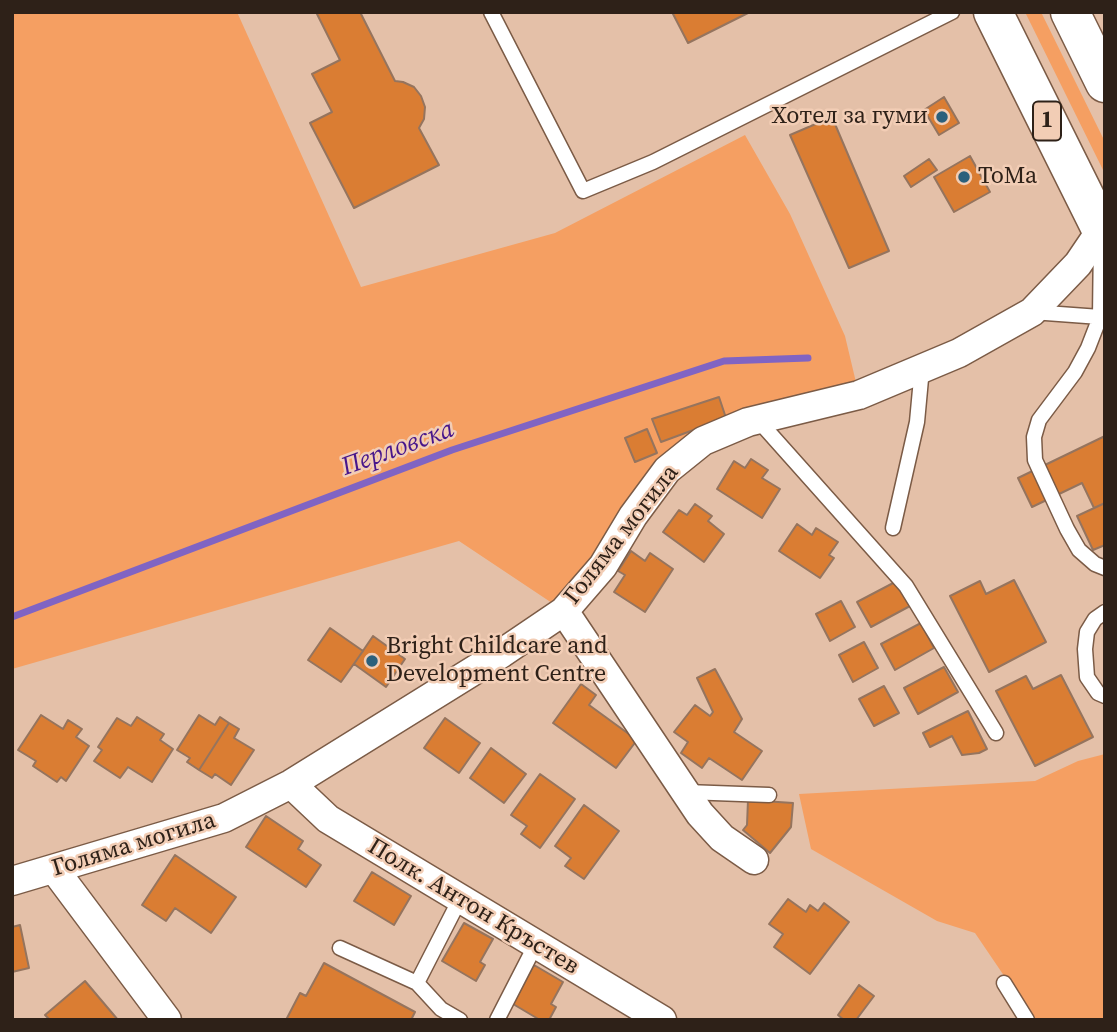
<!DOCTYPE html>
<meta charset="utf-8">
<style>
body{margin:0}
#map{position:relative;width:1117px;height:1032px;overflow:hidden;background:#e4c0a8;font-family:"Source Serif 4",serif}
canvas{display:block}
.frame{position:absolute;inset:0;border:14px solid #2e2118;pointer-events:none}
</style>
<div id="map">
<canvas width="1117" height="1032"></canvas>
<div class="frame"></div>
</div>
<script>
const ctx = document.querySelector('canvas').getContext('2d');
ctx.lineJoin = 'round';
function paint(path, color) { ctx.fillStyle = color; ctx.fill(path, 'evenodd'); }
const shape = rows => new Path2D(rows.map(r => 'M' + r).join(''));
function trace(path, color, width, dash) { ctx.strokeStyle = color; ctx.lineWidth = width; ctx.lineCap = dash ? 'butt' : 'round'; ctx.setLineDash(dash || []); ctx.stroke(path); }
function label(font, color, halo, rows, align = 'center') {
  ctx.font = font + ' "Source Serif 4",serif'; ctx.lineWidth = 5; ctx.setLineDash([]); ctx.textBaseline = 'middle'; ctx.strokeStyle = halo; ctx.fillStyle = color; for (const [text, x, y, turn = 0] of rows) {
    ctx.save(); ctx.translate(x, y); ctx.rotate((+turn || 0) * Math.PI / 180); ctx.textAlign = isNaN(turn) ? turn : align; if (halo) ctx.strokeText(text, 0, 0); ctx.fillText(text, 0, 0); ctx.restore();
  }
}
const green = shape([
 [12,12,237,12,361,287,555,233,745,135,790,214,845,336,859,395,703,441,564,611,459,541,12,669],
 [1025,12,1041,12,1105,142,1105,174],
 [1105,754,1105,1020,1034,1020,975,933,937,921,811,849,799,794,1035,781,1078,761]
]);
const stream = shape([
 [12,617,452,450,724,361,808,358]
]);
const building = shape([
 [316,12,360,12,395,81,403,82,414,87,421,96,425,107,424,119,419,128,439,165,354,208,310,123,332,112,312,74,340,60,316,12],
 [672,12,750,12,688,43,672,12],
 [944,97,959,123,939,135,924,110,944,97],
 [832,117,889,251,849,268,790,135,832,117],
 [970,156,990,192,954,212,934,177,970,156],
 [929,159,937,170,911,187,904,176,929,159],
 [719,397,726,418,661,442,652,419,719,397],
 [647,429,657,453,635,462,625,438,647,429],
 [1105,436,1105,503,1094,508,1082,483,1032,507,1018,478,1105,436],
 [751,459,768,470,762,478,780,489,762,518,717,489,734,461,745,468,751,459],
 [1105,503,1105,545,1093,550,1077,516,1105,503],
 [695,504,712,516,708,521,724,534,704,562,663,532,679,510,687,515,695,504],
 [797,524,812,535,816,528,838,542,829,555,834,558,820,578,779,551,797,524],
 [631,551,645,561,650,553,673,569,645,612,614,592,625,575,618,571,631,551],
 [1014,580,1046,642,989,672,950,596,980,581,986,594,1014,580],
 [897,581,910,606,871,627,857,602,897,581],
 [841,601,855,627,830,641,816,614,841,601],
 [921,623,934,648,895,670,881,644,921,623],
 [330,628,363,651,341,682,308,660,330,628],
 [373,636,405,659,386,687,354,664,373,636],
 [864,642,878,668,853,682,839,655,864,642],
 [944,667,958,692,918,714,904,688,944,667],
 [715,669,742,719,734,732,762,751,742,780,709,758,702,768,681,753,688,742,674,732,695,705,710,716,713,712,697,678,715,669],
 [1061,675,1093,737,1035,766,996,691,1026,676,1033,689,1061,675],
 [581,684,596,695,589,705,637,740,616,768,553,723,581,684],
 [884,686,899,713,874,726,859,699,884,686],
 [968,711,987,749,979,753,962,755,952,736,930,747,923,733,968,711],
 [41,715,63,729,68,720,82,729,76,737,89,746,66,781,61,777,57,782,33,766,36,761,18,750,41,715],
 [199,715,215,725,220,717,229,723,199,770,187,762,190,758,177,750,199,715],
 [137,717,164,734,160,740,173,749,152,782,128,767,120,778,94,761,102,750,98,747,117,718,131,726,137,717],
 [445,718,480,743,459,773,424,748,445,718],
 [229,723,239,729,234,738,254,750,231,785,215,774,212,778,199,770,229,723],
 [491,748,526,774,504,803,470,778,491,748],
 [540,774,575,799,540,848,521,834,527,826,511,815,540,774],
 [748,800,793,803,791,827,770,853,743,830,747,825,748,800],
 [584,805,619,831,584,879,565,866,571,858,555,846,584,805],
 [266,816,303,841,298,849,321,865,306,887,246,847,266,816],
 [175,855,236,897,211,933,175,908,166,921,142,905,175,855],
 [372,872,411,896,394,925,354,901,372,872],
 [788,899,806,912,810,905,818,911,824,903,849,922,810,974,774,947,783,934,769,924,788,899],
 [464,923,493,939,480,962,485,965,476,981,442,961,464,923],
 [20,925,29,968,12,972,12,927,20,925],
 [324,963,415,1012,411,1020,286,1020,300,993,306,996,324,963],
 [534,965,563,982,551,1004,556,1007,549,1020,540,1020,513,1004,534,965],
 [85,981,118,1020,50,1020,45,1015,85,981],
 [859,985,874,996,856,1020,844,1020,838,1015,859,985]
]);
const service = shape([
 [491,12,583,191,653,162,952,12],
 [1101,238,1100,317,1088,348,1075,372,1039,420,1034,437,1035,460,1067,529,1079,550,1095,564,1105,568],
 [1032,312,1100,317],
 [757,419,906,586,996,733],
 [893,528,917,422,922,368],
 [1105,612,1095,619,1087,632,1085,649,1087,677,1098,693,1105,696],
 [686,792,769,795],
 [340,948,417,983,460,899],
 [417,983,441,1009,460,1020],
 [1004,983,1027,1020],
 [497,1020,536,944]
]);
const minor = shape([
 [564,611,700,814,722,838,754,860],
 [291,784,328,819,662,1020],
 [54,869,167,1020],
 [12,881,224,818,291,784,502,653,564,611,603,566,633,516,667,470,703,441,748,422,859,395,959,353,1032,312,1078,264,1101,230]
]);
const trunk = shape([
 [993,12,1105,237],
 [1070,12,1105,83]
]);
const markers = [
 [942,117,7,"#2b607c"],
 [964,177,7,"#2b607c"],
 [372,661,7,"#2b607c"]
];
const shields = [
 [1047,121,28]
];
const shieldNames = [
 ["1",1047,121]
];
const poiNames = [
 ["Хотел за гуми",928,117,"right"],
 ["ТоМа",978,177],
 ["Bright Childcare and",386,647],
 ["Development Centre",386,675]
];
const streetNames = [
 ["Голяма могила",622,535,-52],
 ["Голяма могила",134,845,-17],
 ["Полк. Антон Кръстев",473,907,31]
];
const waterNames = [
 ["Перловска",398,449,-20]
];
paint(green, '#f59f62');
trace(stream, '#8064c3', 7);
paint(building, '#da7d33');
trace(building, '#95745e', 2);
trace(service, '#7b5b46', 17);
trace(minor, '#7b5b46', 31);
trace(trunk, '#7b5b46', 41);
trace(service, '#fff', 14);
trace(minor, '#fff', 28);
trace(trunk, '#fff', 38);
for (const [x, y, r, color] of markers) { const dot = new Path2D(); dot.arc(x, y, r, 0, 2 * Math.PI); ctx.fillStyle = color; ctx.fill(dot); trace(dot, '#f2cdb5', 2.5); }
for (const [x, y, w] of shields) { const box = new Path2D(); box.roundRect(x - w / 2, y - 19.5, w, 39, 5); ctx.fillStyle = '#f2cdb5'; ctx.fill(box); trace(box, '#2e2118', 2); }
label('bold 23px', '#2e2118', null, shieldNames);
label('24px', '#2e2118', '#f2cdb5', poiNames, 'left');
label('24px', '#2e2118', '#f2cdb5', streetNames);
label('italic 26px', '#47168b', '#f2cdb5', waterNames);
</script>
